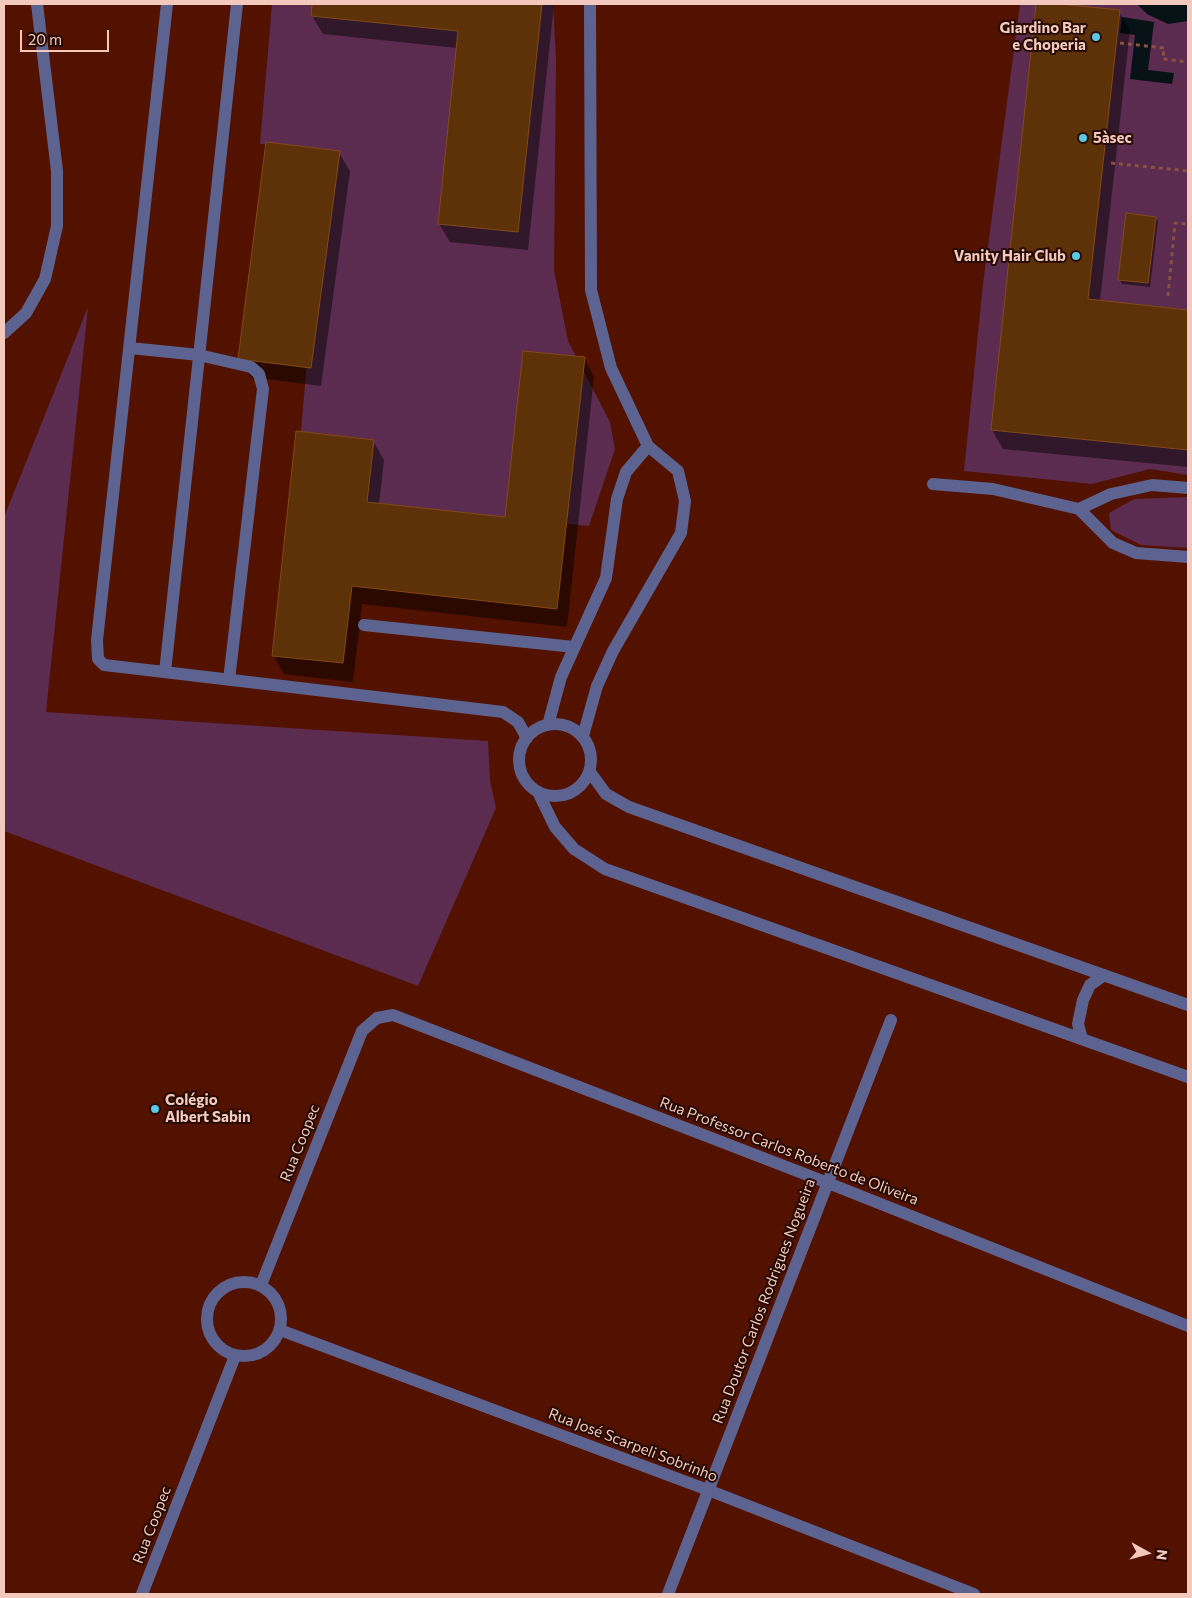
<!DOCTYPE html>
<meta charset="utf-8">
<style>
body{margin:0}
#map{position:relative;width:1192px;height:1598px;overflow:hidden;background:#531100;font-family:Commissioner,sans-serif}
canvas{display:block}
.frame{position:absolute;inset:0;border:5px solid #f3c9bd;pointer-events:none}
.north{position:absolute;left:1122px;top:1528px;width:50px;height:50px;-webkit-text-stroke:4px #260a03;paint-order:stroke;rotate:97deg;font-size:14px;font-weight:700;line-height:20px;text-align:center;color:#f3c9bd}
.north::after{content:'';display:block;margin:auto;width:18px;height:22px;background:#f3c9bd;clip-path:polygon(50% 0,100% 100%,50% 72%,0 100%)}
.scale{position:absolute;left:20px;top:30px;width:89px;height:22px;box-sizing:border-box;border:2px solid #f3c9bd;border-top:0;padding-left:6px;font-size:15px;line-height:18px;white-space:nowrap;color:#f3c9bd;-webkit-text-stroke:4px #260a03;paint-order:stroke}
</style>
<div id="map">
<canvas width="1192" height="1598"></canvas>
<div class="frame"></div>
<div class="north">N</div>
<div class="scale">20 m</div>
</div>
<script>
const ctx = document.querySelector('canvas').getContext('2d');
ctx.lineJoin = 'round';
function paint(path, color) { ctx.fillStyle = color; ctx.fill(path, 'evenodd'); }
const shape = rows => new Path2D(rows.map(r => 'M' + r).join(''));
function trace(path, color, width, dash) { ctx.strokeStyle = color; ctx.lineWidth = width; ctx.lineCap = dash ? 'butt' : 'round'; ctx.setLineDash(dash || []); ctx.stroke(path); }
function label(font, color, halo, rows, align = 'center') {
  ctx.font = font + ' Commissioner,sans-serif'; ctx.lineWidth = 4; ctx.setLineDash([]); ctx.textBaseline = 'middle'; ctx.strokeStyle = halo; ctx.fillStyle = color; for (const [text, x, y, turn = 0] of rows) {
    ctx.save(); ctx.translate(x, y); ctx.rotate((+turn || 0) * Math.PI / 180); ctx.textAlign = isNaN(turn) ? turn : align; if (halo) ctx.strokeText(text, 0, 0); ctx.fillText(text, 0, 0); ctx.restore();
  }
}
const green = shape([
 [272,4,553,4,556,60,554,270,568,341,610,422,615,449,589,526,295,497,326,150,260,144],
 [1020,4,1188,4,1188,475,1150,469,1092,484,964,471,983,284],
 [88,307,46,712,488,741,490,780,496,808,418,986,4,831,4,517],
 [1188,497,1188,548,1141,545,1111,530,1109,513,1134,499]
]);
const water = shape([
 [1137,4,1188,4,1188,21,1168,24,1147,14],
 [1122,17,1154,22,1148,70,1174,73,1172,84,1130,79,1135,35,1120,33]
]);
const shadow = shape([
 [314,4,554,4,528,250,450,242,439,224,457,48,323,34,312,16],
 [1038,4,1119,12,1130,30,1100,301,1188,311,1188,467,1003,449,992,430],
 [339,153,350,171,321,386,250,377,240,359],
 [1156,218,1158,222,1150,287,1122,284,1119,279],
 [584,358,594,377,567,627,362,604,353,682,284,674,273,655,373,441,384,460,379,504,506,518]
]);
const building = shape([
 [312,4,542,4,518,232,438,224,458,31,311,16,312,4],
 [1036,4,1059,4,1120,10,1088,299,1188,310,1188,450,991,430,1036,4],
 [266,142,340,151,311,368,238,359,266,142],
 [1126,213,1156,217,1148,283,1118,280,1126,213],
 [523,351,585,357,557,609,352,586,343,663,272,656,296,431,374,440,367,502,505,517,523,351]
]);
const path = shape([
 [1120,43,1164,48,1163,59,1188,62],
 [1111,163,1188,171],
 [1168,296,1175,223,1188,224]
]);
const minor = shape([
 [167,4,97,640,98,659,104,665,113,666,503,712,518,722,527,738],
 [4,333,26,313,45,279,57,226,57,171,37,4],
 [130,348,199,355,251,367,259,374,263,389,229,680],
 [933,484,993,489,1079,509,1113,543,1136,553,1188,557],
 [1079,509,1111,494,1152,485,1188,488],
 [364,625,574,647],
 [165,672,237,4],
 '519 760a36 36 0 1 1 72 0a36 36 0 1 1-72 0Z',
 [548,725,561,677,606,578,617,499,626,472,648,446],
 [583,736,597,686,613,651,681,533,685,501,678,471,648,446,611,368,591,290,590,4],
 [590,772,606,794,629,807,1188,1005],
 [538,792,555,827,574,849,605,869,1188,1077],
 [1082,1039,1078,1024,1083,1000,1090,985,1104,975],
 '207 1319a37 37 0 1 1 74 0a37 37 0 1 1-74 0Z',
 [261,1285,362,1031,377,1018,393,1015,828,1183,1188,1326],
 [280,1330,708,1490,974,1594],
 [142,1594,235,1356],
 [668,1594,891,1020]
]);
const markers = [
 [1096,37,5,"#59c8e5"],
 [1083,138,5,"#59c8e5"],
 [1076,256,5,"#59c8e5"],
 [155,1109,5,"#59c8e5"]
];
const poiNames = [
 ["Giardino Bar",1086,28],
 ["e Choperia",1086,45],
 ["5àsec",1093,138,"left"],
 ["Vanity Hair Club",1066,256],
 ["Colégio",165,1100,"left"],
 ["Albert Sabin",165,1117,"left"]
];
const streetNames = [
 ["Rua Coopec",300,1143,-68],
 ["Rua Professor Carlos Roberto de Oliveira",789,1151,21],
 ["Rua Doutor Carlos Rodrigues Nogueira",764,1301,-69],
 ["Rua José Scarpeli Sobrinho",633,1445,21],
 ["Rua Coopec",152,1525,-69]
];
paint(green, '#5c2b50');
paint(water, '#061215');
paint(shadow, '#0007');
paint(building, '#5d3209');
trace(building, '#834914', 1);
trace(path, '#8a5041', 3, [4, 4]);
trace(minor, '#5d6390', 12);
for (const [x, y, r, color] of markers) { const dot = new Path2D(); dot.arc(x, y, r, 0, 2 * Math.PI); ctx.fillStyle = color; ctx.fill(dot); trace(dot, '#260a03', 2); }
label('bold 15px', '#f3c9bd', '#260a03', poiNames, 'right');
label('15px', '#f3c9bd', '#260a03', streetNames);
</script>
